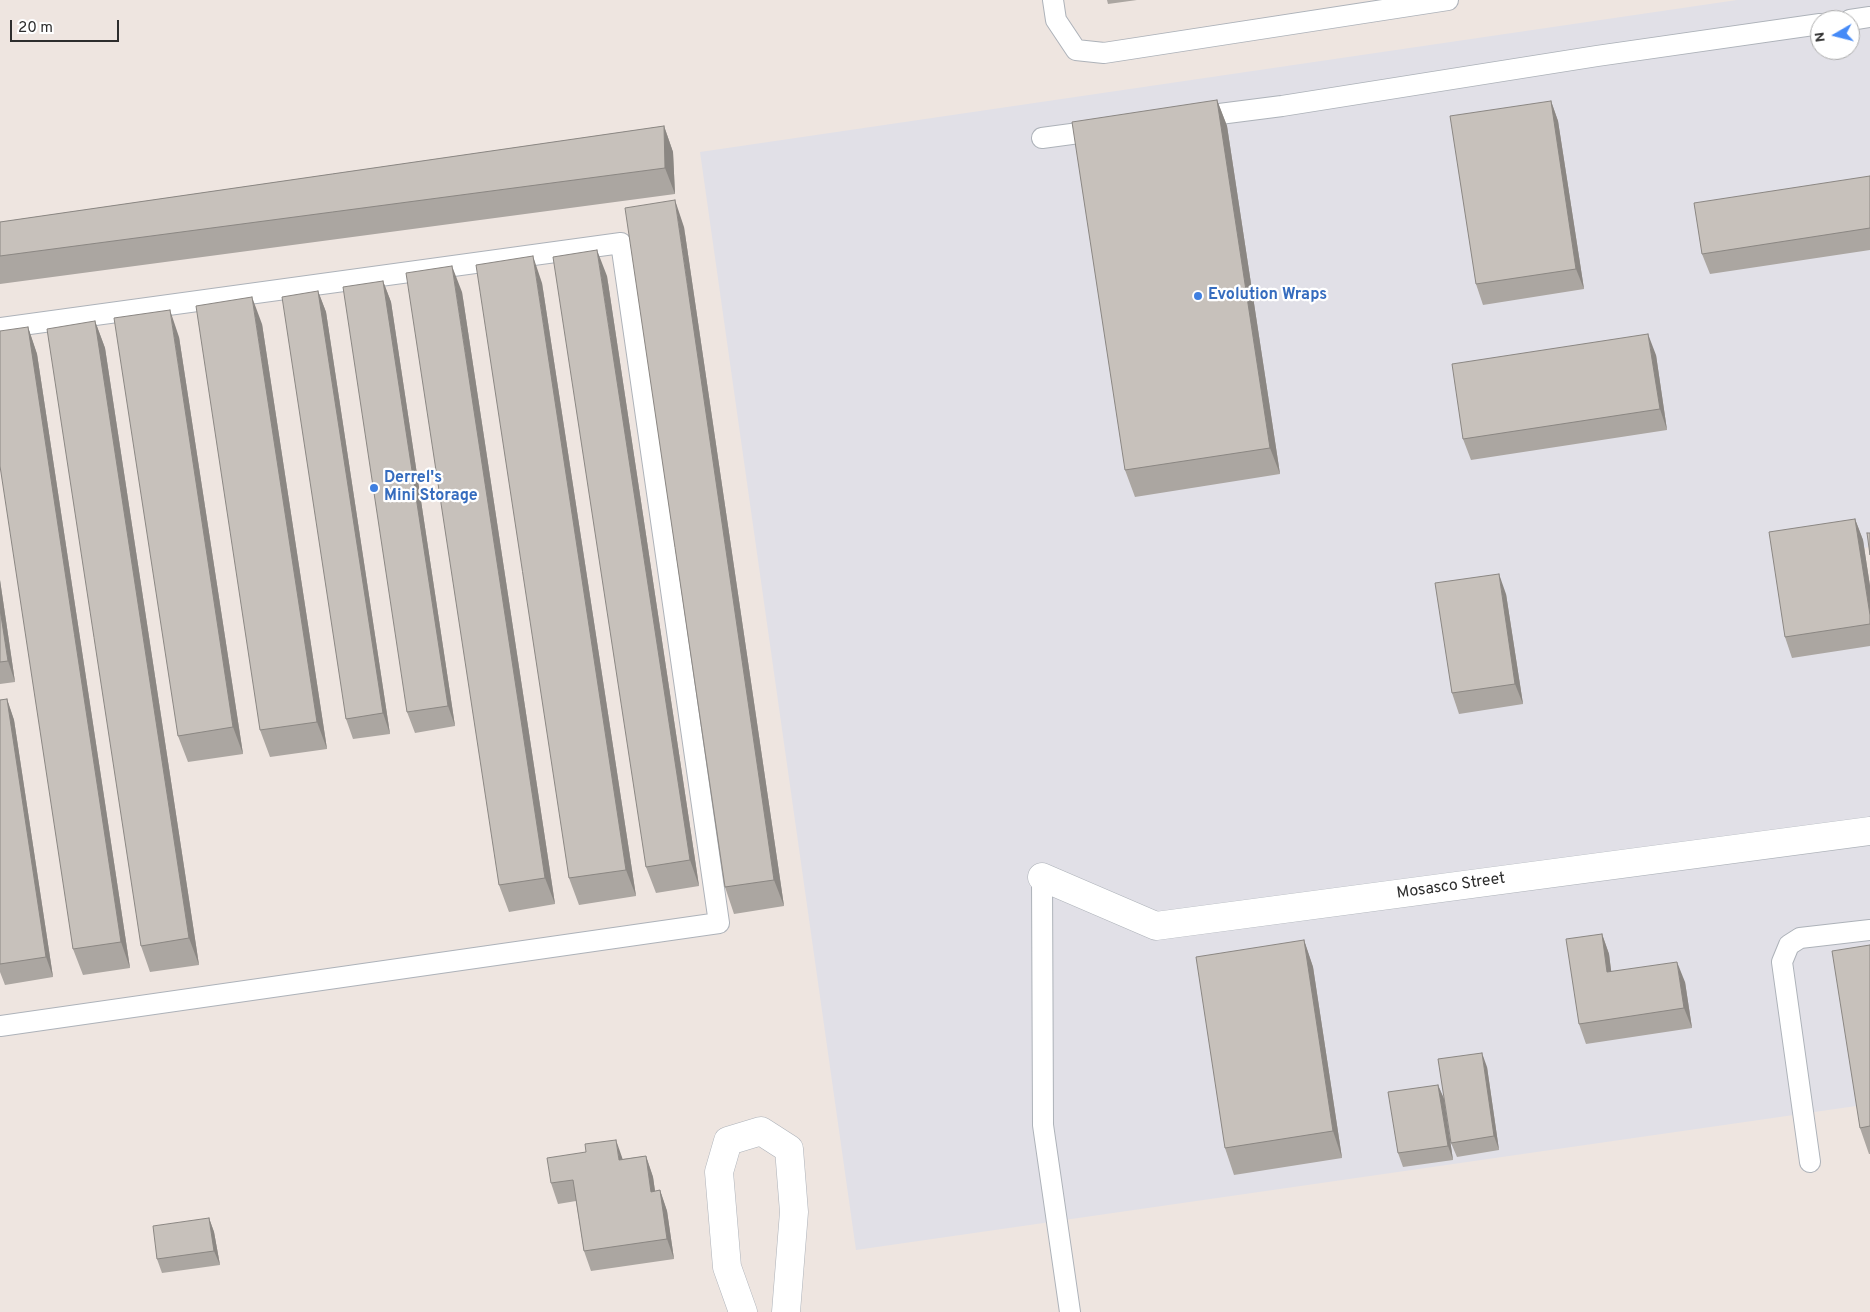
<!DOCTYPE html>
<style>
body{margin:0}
#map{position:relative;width:1870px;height:1312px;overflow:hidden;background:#eee5e0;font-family:Overpass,sans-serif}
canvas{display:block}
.north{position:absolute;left:1810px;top:10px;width:50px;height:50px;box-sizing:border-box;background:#fff;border:1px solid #ababab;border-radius:50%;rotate:262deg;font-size:14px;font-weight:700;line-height:20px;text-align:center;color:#2d2d2d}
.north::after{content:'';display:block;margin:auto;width:18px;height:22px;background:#458af7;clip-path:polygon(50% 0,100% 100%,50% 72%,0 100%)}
.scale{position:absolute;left:10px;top:20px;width:109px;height:22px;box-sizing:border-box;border:2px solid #2d2d2d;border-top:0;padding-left:6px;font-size:15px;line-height:18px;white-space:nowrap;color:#2d2d2d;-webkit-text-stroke:4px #fff;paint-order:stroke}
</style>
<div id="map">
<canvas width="1870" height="1312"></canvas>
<div class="north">N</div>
<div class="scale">20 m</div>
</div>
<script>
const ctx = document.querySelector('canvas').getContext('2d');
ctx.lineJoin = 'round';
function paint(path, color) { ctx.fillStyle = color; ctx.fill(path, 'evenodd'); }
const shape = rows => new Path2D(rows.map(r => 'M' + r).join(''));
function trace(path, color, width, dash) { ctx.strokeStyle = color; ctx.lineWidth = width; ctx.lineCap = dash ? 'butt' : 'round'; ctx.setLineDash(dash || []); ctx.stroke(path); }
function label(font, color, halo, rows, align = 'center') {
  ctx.font = font + ' Overpass,sans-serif'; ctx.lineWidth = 4.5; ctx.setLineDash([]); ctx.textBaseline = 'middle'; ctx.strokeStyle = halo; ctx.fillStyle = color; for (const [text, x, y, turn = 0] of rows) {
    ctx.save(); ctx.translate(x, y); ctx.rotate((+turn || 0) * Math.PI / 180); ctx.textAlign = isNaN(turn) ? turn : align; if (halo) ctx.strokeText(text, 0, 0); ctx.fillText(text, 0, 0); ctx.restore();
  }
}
const industrial = shape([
 [1737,0,1870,0,1870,547,1864,548,1870,591,1870,1104,856,1250,700,152],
 [1820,20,1850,20,1850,50,1820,50]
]);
const lane = shape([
 [1053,0,1056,20,1076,50,1104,53,1448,0],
 [1850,20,1870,17],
 [1196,117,1282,106,1597,56,1820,24],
 [1042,138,1101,130],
 [0,328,621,243,719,923,0,1026],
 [1042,877,1043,1125,1070,1312],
 [1810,1162,1782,962,1789,945,1800,938,1870,930]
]);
const street = shape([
 [1042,877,1156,926,1870,831],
 [743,1312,727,1267,719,1172,728,1141,761,1131,789,1149,794,1212,786,1312]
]);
const wall = shape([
 [1107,0,1137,0,1108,4],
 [1217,100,1227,126,1280,474,1135,497,1125,470],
 [1551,101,1558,121,1584,289,1483,305,1476,284],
 [664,126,673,152,675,194,0,284,0,222],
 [1870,176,1870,250,1710,274,1702,254],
 [684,227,784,906,734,914,725,887],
 [607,276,699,886,656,893,646,867],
 [383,281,391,302,455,726,415,733,407,712],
 [542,283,636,896,579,905,569,878],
 [318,291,326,312,390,734,353,739,346,719],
 [462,292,555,904,509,912,499,885],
 [95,321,105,348,199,965,150,972,141,946],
 [262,324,327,749,270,757,260,730],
 [28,327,37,354,130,968,83,975,73,949],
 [179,337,243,754,188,762,178,736],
 [1656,355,1667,430,1471,460,1463,439],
 [1855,519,1863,540,1870,586,1870,646,1792,658,1785,637],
 [0,580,15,682,0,684],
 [1506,594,1523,704,1459,714,1452,693],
 [7,699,14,720,53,977,5,985,0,972,0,700],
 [1602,934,1609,954,1611,971,1685,982,1692,1028,1586,1044,1579,1024],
 [1304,940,1313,967,1342,1158,1234,1175,1225,1148],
 [1870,945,1870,1154,1869,1154,1860,1128],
 [1487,1067,1499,1150,1457,1157,1451,1143],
 [1438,1085,1444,1099,1453,1160,1403,1167,1398,1153],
 [646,1156,653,1177,655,1191,660,1190,667,1211,674,1259,591,1271,584,1251,576,1201,558,1204,551,1183,623,1159],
 [209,1218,214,1232,220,1265,162,1273,157,1259]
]);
const shadedWall = shape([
 [1217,100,1227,126,1280,474,1270,448],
 [1551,101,1558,121,1584,289,1576,269],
 [664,126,673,152,675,194,665,168],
 [675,200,684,227,784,906,774,880],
 [597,250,607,276,699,886,690,860],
 [533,256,542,283,636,896,626,870],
 [452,266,462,292,555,904,545,878],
 [383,281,391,302,455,726,448,706],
 [318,291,326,312,390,734,383,713],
 [252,297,262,324,327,749,317,722],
 [170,310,179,337,243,754,233,727],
 [95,321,105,348,199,965,189,938],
 [28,327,37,354,130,968,121,942],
 [1648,334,1656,355,1667,430,1660,409],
 [1855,519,1863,540,1870,586,1870,615],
 [1499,574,1506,594,1523,704,1515,684],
 [0,580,15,682,8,661,0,609],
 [7,699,14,720,53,977,46,957],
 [1602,934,1609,954,1614,993,1607,972],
 [1304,940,1313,967,1342,1158,1333,1131],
 [1677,962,1685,982,1692,1028,1684,1008],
 [1482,1053,1487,1067,1499,1150,1494,1136],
 [1438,1085,1444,1099,1453,1160,1448,1146],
 [616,1140,623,1160,619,1160],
 [646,1156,653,1177,658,1212,651,1192],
 [660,1190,667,1211,674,1259,667,1239],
 [209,1218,214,1232,220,1265,214,1251]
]);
const building = shape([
 [1217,100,1270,448,1125,470,1072,122,1217,100],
 [1551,101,1576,269,1476,284,1450,116,1551,101],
 [664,126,665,168,0,256,0,222,664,126],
 [1870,176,1870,228,1702,254,1694,203,1870,176],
 [675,200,774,880,725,887,625,208,675,200],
 [597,250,690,860,646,867,553,257,597,250],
 [533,256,626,870,569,878,476,265,533,256],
 [452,266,545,878,499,885,406,273,452,266],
 [383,281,448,706,407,712,343,287,383,281],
 [318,291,383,713,346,719,282,297,318,291],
 [252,297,317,722,260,730,196,306,252,297],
 [170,310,233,727,178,736,114,318,170,310],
 [95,321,189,938,141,946,47,329,95,321],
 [28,327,121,942,73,949,0,466,0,331,28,327],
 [1648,334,1660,409,1463,439,1452,364,1648,334],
 [1855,519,1870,615,1870,624,1785,637,1769,532,1855,519],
 [1867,533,1870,533,1870,555,1867,533],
 [1499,574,1515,684,1452,693,1435,583,1499,574],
 [0,609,8,661,0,662,0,609],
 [7,699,46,957,0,964,0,700,7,699],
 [1602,934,1607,972,1677,962,1684,1008,1579,1024,1566,939,1602,934],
 [1304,940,1333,1131,1225,1148,1196,957,1304,940],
 [1870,945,1870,1126,1860,1128,1832,951,1870,945],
 [1482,1053,1494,1136,1451,1143,1438,1059,1482,1053],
 [1438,1085,1448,1146,1398,1153,1388,1092,1438,1085],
 [616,1140,619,1160,646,1156,651,1192,660,1190,667,1239,584,1251,573,1180,551,1183,547,1158,586,1152,585,1144,616,1140],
 [209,1218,214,1251,157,1259,153,1226,209,1218]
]);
const markers = [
 [1198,296,5,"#3f7fe0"],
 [374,488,5,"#3f7fe0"]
];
const shopNames = [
 ["Evolution Wraps",1208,296],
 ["Derrel's",384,479],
 ["Mini Storage",384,497]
];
const streetNames = [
 ["Mosasco Street",1451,887,-8]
];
paint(industrial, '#e1e0e7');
trace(lane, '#adb2b9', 22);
trace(street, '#adb2b9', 29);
trace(lane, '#fff', 20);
trace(street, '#fff', 28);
paint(wall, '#aba6a1');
paint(shadedWall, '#8b8783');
paint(building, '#c7c1bb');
trace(building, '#8b8783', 1);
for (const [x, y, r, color] of markers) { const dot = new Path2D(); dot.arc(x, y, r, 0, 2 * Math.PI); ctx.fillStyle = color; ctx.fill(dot); trace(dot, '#fff', 2); }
label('bold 16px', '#366cbe', '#fff', shopNames, 'left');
label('16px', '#2d2d2d', '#fff', streetNames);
</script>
